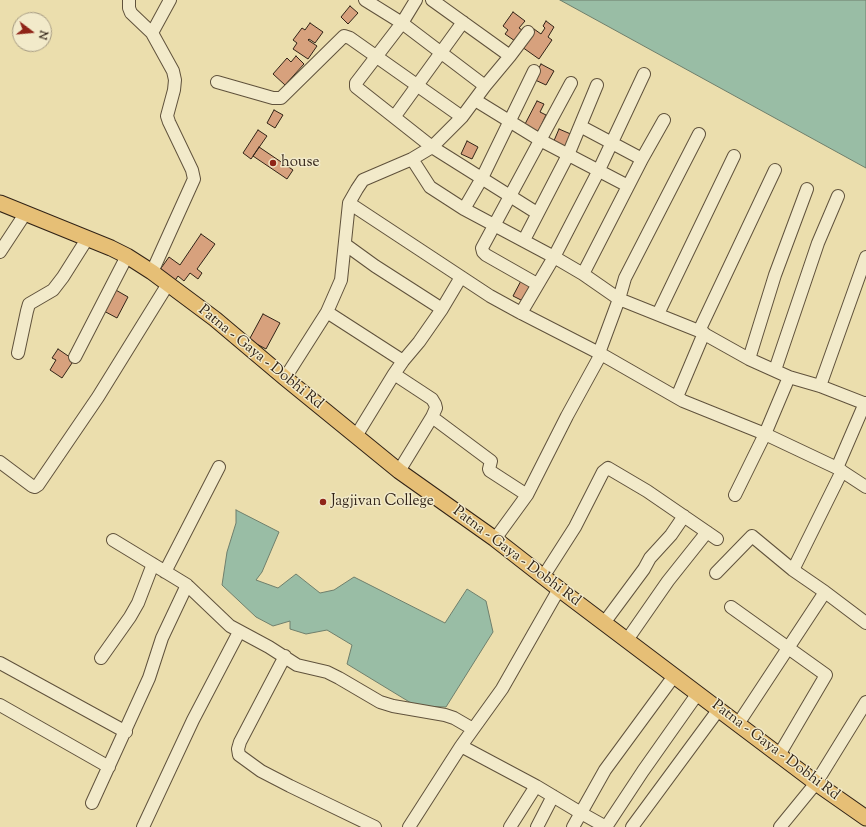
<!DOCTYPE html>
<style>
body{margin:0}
#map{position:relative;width:866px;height:827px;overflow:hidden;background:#ebdead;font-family:"Sorts Mill Goudy",serif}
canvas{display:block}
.north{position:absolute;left:12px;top:12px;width:40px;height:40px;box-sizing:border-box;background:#f2eaca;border:1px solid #a59a82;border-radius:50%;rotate:106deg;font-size:11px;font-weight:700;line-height:16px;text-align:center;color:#312317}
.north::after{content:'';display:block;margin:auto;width:14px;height:18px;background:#8f2418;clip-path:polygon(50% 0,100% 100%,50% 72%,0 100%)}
</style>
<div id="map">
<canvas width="866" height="827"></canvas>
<div class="north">N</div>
</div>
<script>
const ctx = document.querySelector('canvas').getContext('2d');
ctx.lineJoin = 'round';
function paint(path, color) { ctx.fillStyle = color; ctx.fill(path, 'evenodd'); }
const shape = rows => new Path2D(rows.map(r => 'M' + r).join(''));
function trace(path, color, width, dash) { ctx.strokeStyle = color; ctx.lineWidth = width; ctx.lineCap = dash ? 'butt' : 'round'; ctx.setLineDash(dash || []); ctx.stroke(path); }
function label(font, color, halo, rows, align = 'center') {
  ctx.font = font + ' "Sorts Mill Goudy",serif'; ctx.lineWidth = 3; ctx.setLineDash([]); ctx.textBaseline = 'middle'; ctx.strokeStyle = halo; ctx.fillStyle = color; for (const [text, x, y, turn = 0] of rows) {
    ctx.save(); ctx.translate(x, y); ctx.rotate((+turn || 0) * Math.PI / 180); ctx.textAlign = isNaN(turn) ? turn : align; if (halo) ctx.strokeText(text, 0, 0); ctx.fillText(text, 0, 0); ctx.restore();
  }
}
const water = shape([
 [560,0,866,0,866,168,560,0],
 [236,510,279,532,262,572,256,580,278,588,296,574,320,593,334,590,354,577,445,623,467,589,486,601,493,632,446,707,416,706,347,664,352,645,327,630,306,634,290,629,290,621,273,626,256,617,222,585,227,552,236,523,236,510]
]);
const building = shape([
 [350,6,358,13,348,24,341,17,350,6],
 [513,12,525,21,519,28,522,30,515,41,505,34,508,30,503,26,513,12],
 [546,21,554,27,548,37,552,40,539,59,522,47,534,29,541,34,545,28,543,26,546,21],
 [310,23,323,32,315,43,309,39,308,40,317,46,308,59,293,49,297,43,293,40,302,28,305,30,310,23],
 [296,56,304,64,285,85,273,74,287,58,291,62,296,56],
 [541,64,554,71,546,85,533,79,541,64],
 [537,101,544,104,540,112,546,115,538,132,524,126,537,101],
 [274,110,283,115,275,128,267,123,274,110],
 [559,129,573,135,567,148,553,143,559,129],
 [258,130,267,136,251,159,243,153,258,130],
 [467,141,478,147,472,159,461,154,467,141],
 [259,147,293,170,287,179,253,156,259,147],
 [201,234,215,244,197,269,202,273,198,279,190,273,184,281,178,276,174,282,159,271,169,257,180,265,201,234],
 [523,277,534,283,525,302,513,296,523,277],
 [114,289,128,297,117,318,102,310,114,289],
 [263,314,280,323,266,349,249,340,263,314],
 [58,349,74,360,62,378,50,370,56,360,52,358,58,349]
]);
const minor = shape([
 [129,0,129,8,131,13,152,33,173,71,175,80,174,90,167,116,169,122,192,170,194,179,152,272],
 [365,0,402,23,485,86],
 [416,0,402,23,356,83,356,87,432,147,537,213],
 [432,0,510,56],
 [152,33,170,0],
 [217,82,273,98,281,98,344,36,350,38,462,117],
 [475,100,540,140,628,186],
 [395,116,463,22],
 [580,126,642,159],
 [412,159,430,187,464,209,554,257,583,274,619,299,699,331,749,359,789,377,820,386,866,404],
 [349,203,490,296,521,313,601,354,683,401,765,434,837,468,866,487],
 [464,209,482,178,534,71],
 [524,240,568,155,597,85],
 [346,245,375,266,442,309],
 [0,252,25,214],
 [583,274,642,159,664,120],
 [537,284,486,255,483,252,482,248,571,83],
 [327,312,403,361],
 [521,313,554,257,598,172,644,74],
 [658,314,734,156],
 [699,331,775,170],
 [18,353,27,311,29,304,53,290,63,277,87,239],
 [599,353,619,299,625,278,699,134],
 [75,357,127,256],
 [749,359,775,275,807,189],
 [775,370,818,243,838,196],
 [394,374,432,399,435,404,436,408,432,417,399,471],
 [285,378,327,312,341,280,349,203,357,189,363,180,412,159,432,147,462,117,485,86,510,56,528,32],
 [820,386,866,257],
 [677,397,704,333],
 [432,417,491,461,489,469,490,471,527,495],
 [356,436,394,374,403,361,419,342,442,309,461,277],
 [0,462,32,486,35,487,38,485,98,397,168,284],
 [837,468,865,403],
 [735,495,765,434,789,377],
 [495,539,527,495,567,416,601,354],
 [113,540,187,585,230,626,269,647,297,665,327,672,339,678,380,702,393,706,445,715,454,718,473,729],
 [793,570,842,471],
 [165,572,219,467],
 [716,573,752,536,793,570,825,592,866,623],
 [543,577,575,527,603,472,608,468,647,491,717,539],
 [731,607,826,675,779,755],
 [604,623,644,569,650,558,671,535,684,516],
 [627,640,668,581,707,532],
 [285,656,240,742,238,749,239,755,261,771,290,786,375,827],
 [101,658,130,617,138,603,153,564],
 [0,663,126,732],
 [0,705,109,767],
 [738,724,825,592],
 [461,746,536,786,581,813,606,827,643,771,698,693],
 [92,803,149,678,162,638,187,585],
 [143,827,193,720,239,632],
 [409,827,461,746,502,689,559,589],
 [510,827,536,786],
 [537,827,553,796],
 [573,827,605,770,674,676],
 [632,827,719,709],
 [780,827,816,783,866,702]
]);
const major = shape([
 [0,203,111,248,127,256,152,272,215,319,285,378,399,471,495,539,559,589,816,783,866,818]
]);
const markers = [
 [273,163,4,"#8f2418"],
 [323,502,4,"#8f2418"]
];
const poiNames = [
 ["house",281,163],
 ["Jagjivan College",331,502]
];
const streetNames = [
 ["Patna - Gaya - Dobhi Rd",260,358,39],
 ["Patna - Gaya - Dobhi Rd",516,557,37],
 ["Patna - Gaya - Dobhi Rd",775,751,37]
];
paint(water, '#99bda5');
trace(water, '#6f7f6c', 1);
paint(building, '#d7a17d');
trace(building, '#312317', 1);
trace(minor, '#60523c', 14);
trace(major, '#312317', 17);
trace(minor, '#f2eaca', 12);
trace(major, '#e6bf76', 15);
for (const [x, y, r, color] of markers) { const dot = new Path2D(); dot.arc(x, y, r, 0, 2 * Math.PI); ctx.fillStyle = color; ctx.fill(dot); trace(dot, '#f2eaca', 1.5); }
label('15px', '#312317', '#f2eaca', poiNames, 'left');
label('15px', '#312317', '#f2eaca', streetNames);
</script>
